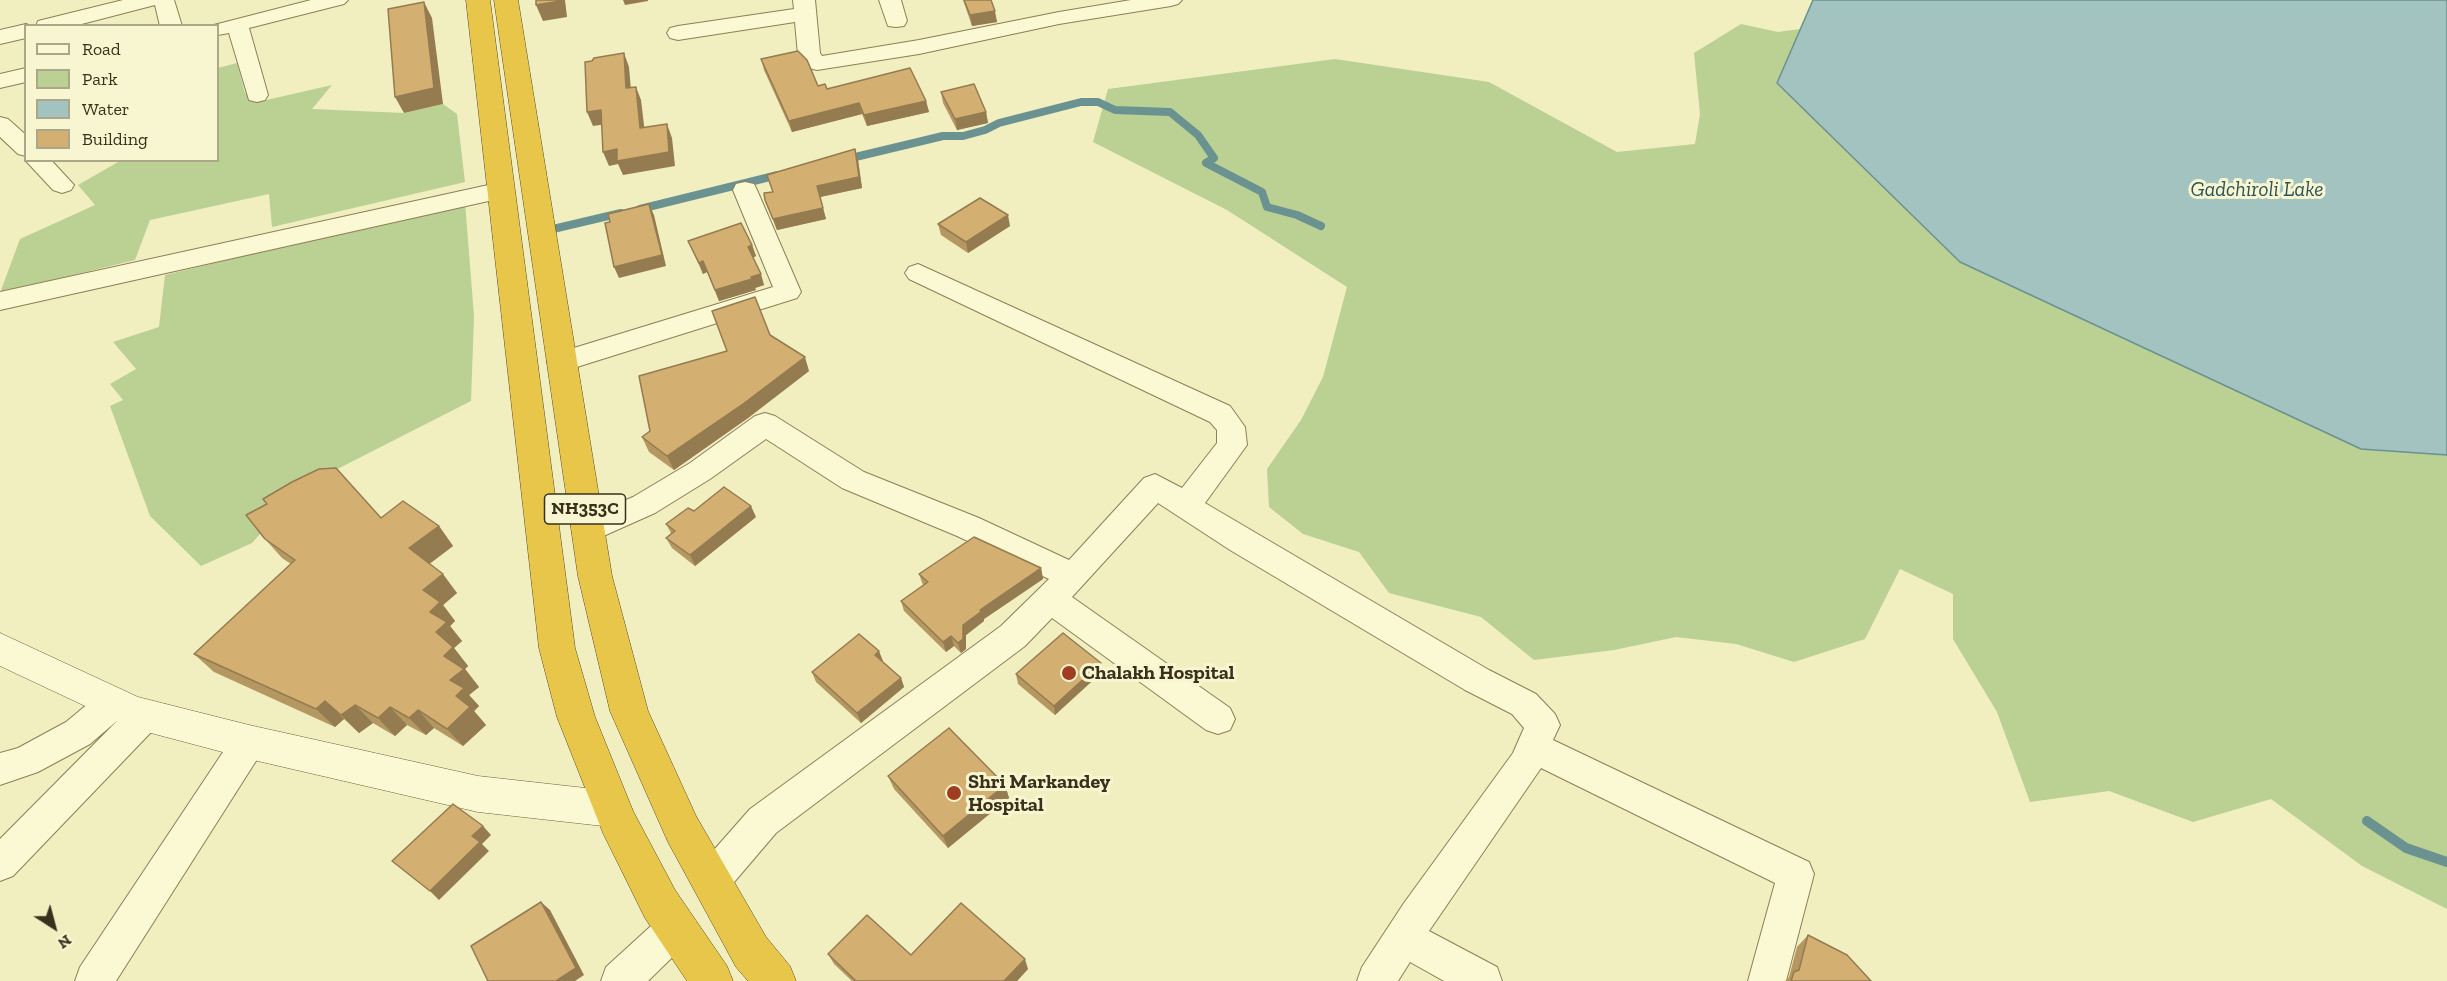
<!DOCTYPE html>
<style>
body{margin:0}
#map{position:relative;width:2447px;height:981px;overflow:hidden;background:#f1eec0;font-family:"Zilla Slab",serif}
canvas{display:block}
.legend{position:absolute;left:24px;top:24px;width:195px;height:138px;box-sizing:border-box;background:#f8f6d0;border:2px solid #aca788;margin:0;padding:8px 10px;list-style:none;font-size:18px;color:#3a311c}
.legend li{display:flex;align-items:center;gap:12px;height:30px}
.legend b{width:30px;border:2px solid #aca788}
.north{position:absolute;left:24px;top:897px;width:60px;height:60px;-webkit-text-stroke:4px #f8f6d0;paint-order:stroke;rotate:144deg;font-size:16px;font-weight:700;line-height:24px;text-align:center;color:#3a311c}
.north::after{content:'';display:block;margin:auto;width:21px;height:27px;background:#3a311c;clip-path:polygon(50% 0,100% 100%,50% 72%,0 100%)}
</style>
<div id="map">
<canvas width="2447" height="981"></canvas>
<ul class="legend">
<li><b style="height:8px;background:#fbf8d4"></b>Road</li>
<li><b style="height:16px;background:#bbd093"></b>Park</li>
<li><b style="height:16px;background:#a3c3c1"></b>Water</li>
<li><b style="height:16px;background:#d3b072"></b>Building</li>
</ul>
<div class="north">N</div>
</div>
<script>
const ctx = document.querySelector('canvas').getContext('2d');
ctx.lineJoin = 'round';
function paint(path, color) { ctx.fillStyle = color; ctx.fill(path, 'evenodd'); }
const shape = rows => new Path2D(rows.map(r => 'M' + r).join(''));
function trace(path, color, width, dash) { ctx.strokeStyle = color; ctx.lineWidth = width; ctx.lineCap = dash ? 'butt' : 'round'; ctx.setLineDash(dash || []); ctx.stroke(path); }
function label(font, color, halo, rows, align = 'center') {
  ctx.font = font + ' "Zilla Slab",serif'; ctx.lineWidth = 6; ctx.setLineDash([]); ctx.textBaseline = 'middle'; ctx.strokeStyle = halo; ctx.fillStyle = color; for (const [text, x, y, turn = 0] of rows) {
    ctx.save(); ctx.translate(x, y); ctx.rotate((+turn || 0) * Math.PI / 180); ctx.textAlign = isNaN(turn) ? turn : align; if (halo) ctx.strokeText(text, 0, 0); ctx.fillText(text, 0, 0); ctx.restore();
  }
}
const green = shape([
 [1741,24,1778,32,1800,29,1777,84,2361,448,2447,455,2447,909,2362,866,2271,799,2193,822,2109,791,2030,802,1997,712,1953,639,1953,594,1900,569,1865,639,1794,662,1736,644,1676,637,1614,650,1534,660,1481,617,1389,593,1359,552,1303,534,1269,507,1267,469,1301,420,1323,377,1347,287,1227,210,1093,142,1108,89,1335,59,1489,82,1617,152,1695,144,1700,114,1694,53],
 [237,63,245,93,262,101,332,85,312,109,404,113,443,104,457,114,465,182,272,227,269,194,150,220,135,260,0,293,20,239,95,205,78,185,120,161,218,160,218,68],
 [465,202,474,316,471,401,302,487,252,543,201,566,150,516,110,406,123,400,110,384,136,369,113,342,159,327,165,275]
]);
const water = shape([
 [1813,0,2447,0,2447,455,2361,449,1960,262,1777,83,1813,0]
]);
const streamFar1 = shape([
 [847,159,943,136,963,136,985,130,999,123,1081,102,1098,102,1115,110,1170,112,1198,135,1214,158,1206,163,1262,192,1267,207,1297,215,1321,226],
 [640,209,778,175],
 [553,229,621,213]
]);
const stream = shape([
 [2367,821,2406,848,2447,862]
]);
const street = shape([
 [123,0,174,0,182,26,160,26,155,5,74,26,36,26,38,21,123,0],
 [311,0,348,0,344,4,249,28,268,95,265,100,257,102,249,100,229,33,218,35,218,26,210,26,311,0],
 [793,0,815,0,820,53,822,56,919,40,1059,12,1131,0,1182,0,1178,4,1171,6,1059,24,919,54,817,70,809,68,798,55,795,22,678,40,670,38,667,33,670,28,678,26,794,9,793,0],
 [879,0,901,0,907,21,904,26,896,27,888,26,879,0],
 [26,24,30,26,26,26,26,38,0,44,0,30,26,24],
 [26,68,26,82,0,88,0,74,26,68],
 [0,117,8,119,26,135,26,156,18,154,0,137,0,117],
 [25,160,51,160,74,185,71,190,62,193,53,190,25,160],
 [502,182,511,184,514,190,511,196,0,310,0,292,502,182],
 [745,182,754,184,757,190,801,292,797,298,561,372,551,369,547,362,551,355,773,287,733,190,736,184,745,182],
 [918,264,1230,406,1245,427,1247,445,1205,503,1489,670,1536,694,1555,714,1560,725,1553,740,1809,862,1814,874,1786,981,1748,981,1775,883,1541,768,1429,931,1497,967,1502,981,1444,981,1410,962,1398,981,1357,981,1362,967,1404,903,1513,753,1524,728,1512,714,1465,690,1230,550,1158,503,1072,597,1230,708,1235,719,1230,730,1218,734,1206,730,1052,618,1025,646,776,833,724,894,711,899,698,894,692,881,698,868,750,809,1001,626,1049,579,957,536,842,488,766,439,710,479,655,513,599,538,588,541,577,538,573,529,577,520,633,497,690,463,755,416,765,413,775,416,864,472,979,518,1069,560,1144,478,1155,474,1182,488,1217,443,1217,430,1210,422,909,279,905,273,909,267,918,264],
 [113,688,125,693,130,703,126,712,133,704,145,700,157,704,162,715,157,726,13,876,0,881,0,839,118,720,90,744,38,772,0,785,0,753,18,748,66,722,101,693,113,688],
 [249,727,261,731,266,742,261,753,116,981,75,981,80,967,237,731,249,727],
 [676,909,689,915,695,928,689,941,648,981,601,981,606,967,663,915,676,909]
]);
const secondary = shape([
 [0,633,138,697,249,725,478,776,612,791,626,796,632,809,626,822,612,827,478,812,249,759,132,728,0,666,0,633]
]);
const highway = shape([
 [466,0,490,0,575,648,595,717,633,811,675,890,727,966,733,981,687,981,645,918,603,833,557,717,539,648,466,0],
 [494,0,518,0,612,576,648,711,696,816,766,937,790,966,796,981,748,981,736,967,668,842,610,711,578,576,494,0]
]);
const wall = shape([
 [963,0,991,0,997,22,972,26],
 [761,59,818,86,827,89,926,101,929,112,867,126,862,114,792,132,764,70],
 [941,92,986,112,988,123,957,130,943,103],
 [855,149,858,160,862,188,820,197,826,219,777,230,765,200,773,192],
 [938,224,1010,226,968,253,941,235],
 [688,241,752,245,756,256,753,258,764,285,755,288,756,290,719,301,707,272,703,274],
 [770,335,809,371,748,418,674,470,649,452,642,437,650,431,727,351],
 [694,511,756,517,695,566,672,548,666,538,671,533,666,524],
 [439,526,453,546,429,564,457,593,443,605,455,621,450,626,462,641,454,648,468,666,465,669,479,687,469,695,479,706,474,711,486,725,463,746,434,728,426,735,407,725,395,736,373,723,359,733,344,719,335,727,214,672,194,654,291,564,282,558,265,539],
 [1041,568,1043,579,984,619,984,621,966,635,966,649,961,653,954,646,946,652,904,611,901,601,923,585,919,574],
 [882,661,901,678,904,687,861,723,816,682,812,672,883,661],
 [1102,672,1055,715,1018,684,1016,674],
 [888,776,1005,785,1009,798,948,848,894,789],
 [1808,935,1871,981,1785,981,1789,977,1797,947],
 [828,954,911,955,1028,969,1017,981,852,981,834,964]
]);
const shadedWall = shape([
 [561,0,565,0,567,17,543,21,536,5],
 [623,0,648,0,648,1,625,5],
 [424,2,432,18,443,104,404,113,395,97],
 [995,11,997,22,972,26,970,15],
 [624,53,629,67,632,102,626,88],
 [636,87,641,100,646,142,640,128],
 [926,101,929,112,867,126,864,115],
 [859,103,862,114,792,132,789,121],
 [601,110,607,124,593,126,587,112],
 [986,112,988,123,957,130,955,119],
 [667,124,672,138,675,166,623,175,618,164,609,166,603,152],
 [855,149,858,160,862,188,820,197,826,219,777,230,773,219,817,186],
 [649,204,654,215,666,266,619,278,614,267],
 [1008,215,1010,226,968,253,966,242],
 [752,245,756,256,752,258,748,247],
 [703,261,707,272,703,274,699,263],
 [761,274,764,285,755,288,756,290,719,301,715,290],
 [805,357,809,371,748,418,674,470,667,456],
 [751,506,756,517,695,566,690,555],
 [439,526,453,546,424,568,409,548],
 [1041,568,1043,579,984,619,984,621,966,635,966,649,961,653,958,643,963,625,980,610],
 [443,574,457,593,443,605,455,621,450,626,462,641,454,648,468,666,465,669,479,687,469,695,479,706,474,711,486,725,463,746,447,729,456,696,450,680,444,656,423,590],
 [951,636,954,646,946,652,943,642],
 [879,651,883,661,878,665,875,655],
 [1101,663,1102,672,1055,715,1054,706],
 [901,678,904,687,861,723,857,713],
 [325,701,344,719,335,727,316,709],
 [355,705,373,723,359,733,341,715],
 [390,707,407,725,395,736,378,718],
 [418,710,434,728,426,735,409,718],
 [1005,785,1009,798,948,848,943,836],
 [483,826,491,835,482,844,489,851,439,900,430,891,472,836],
 [541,902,550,910,584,975,575,981,556,981],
 [1025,959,1028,969,1017,981,1004,981]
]);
const building = shape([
 [536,0,561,0,561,1,536,5,536,0],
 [964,0,991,0,995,11,970,15,964,0],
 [424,2,434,88,395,97,388,9,424,2],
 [798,51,807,60,818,86,825,84,827,89,910,68,926,101,864,115,859,103,789,121,761,59,798,51],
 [624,53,626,88,636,87,640,128,667,124,669,152,617,161,617,149,603,152,601,110,587,112,585,62,592,61,594,58,624,53],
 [974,84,986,112,955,119,941,92,974,84],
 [855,149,859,177,817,186,823,208,773,219,765,200,764,193,773,192,767,175,855,149],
 [980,198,1008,215,966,242,938,224,980,198],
 [649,204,662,255,614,267,605,223,610,222,608,214,649,204],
 [741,223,752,245,748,247,761,274,751,277,752,279,715,290,703,261,699,263,688,241,741,223],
 [755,297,770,335,805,357,743,404,667,456,642,437,650,431,639,376,727,351,712,311,755,297],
 [336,468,381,518,403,501,439,526,409,548,443,574,423,590,440,602,430,612,447,622,436,632,453,647,444,656,464,669,450,680,464,688,456,696,470,707,447,729,418,710,409,718,390,707,378,718,355,705,341,715,325,701,316,709,194,654,295,560,265,539,246,515,267,504,263,499,292,482,319,469,336,468],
 [724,487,751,506,690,555,666,538,675,531,666,524,688,508,694,511,724,487],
 [974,537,1041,568,980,610,982,611,963,625,963,639,958,643,951,636,943,642,901,601,928,582,919,574,974,537],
 [1063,633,1101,663,1054,706,1016,674,1063,633],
 [859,634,879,651,875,655,901,678,857,713,812,672,859,634],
 [949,728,1005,785,943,836,888,776,949,728],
 [453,804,483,826,472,836,480,842,430,891,392,861,453,804],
 [541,902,576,968,556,981,488,981,471,946,541,902],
 [961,903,1025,959,1004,981,856,981,828,954,867,915,911,955,961,903],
 [1808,935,1847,955,1871,981,1791,981,1794,972,1799,970,1808,935]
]);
const markers = [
 [1069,673,8,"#a03d21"],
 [954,793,8,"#a03d21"]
];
const shields = [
 [585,509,81]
];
const shieldNames = [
 ["NH353C",585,509]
];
const poiNames = [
 ["Chalakh Hospital",1082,673],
 ["Shri Markandey",968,782],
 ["Hospital",968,805]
];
const waterNames = [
 ["Gadchiroli Lake",2257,190]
];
paint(green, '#bbd093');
paint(water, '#a3c3c1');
trace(water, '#699291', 1.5);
trace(streamFar1, '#699291', 8);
trace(stream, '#699291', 10);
trace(street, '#8c7f56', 2);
trace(secondary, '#6e5f3a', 1);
trace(highway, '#594b2b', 1);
paint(street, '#fbf8d4');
paint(secondary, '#fbf8d4');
paint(highway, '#e8c649');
paint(wall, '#b59762');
paint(shadedWall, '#947b50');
paint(building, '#d3b072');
trace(building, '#947b50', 1.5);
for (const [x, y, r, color] of markers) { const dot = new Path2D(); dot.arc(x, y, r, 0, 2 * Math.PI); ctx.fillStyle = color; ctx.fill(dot); trace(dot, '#f8f6d0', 2); }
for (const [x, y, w] of shields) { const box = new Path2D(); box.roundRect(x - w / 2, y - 15, w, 30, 4.5); ctx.fillStyle = '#f8f6d0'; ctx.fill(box); trace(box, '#3a311c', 1.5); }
label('bold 18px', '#3a311c', null, shieldNames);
label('bold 20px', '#3a311c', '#f8f6d0', poiNames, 'left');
label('italic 21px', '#2a535b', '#f8f6d0', waterNames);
</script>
